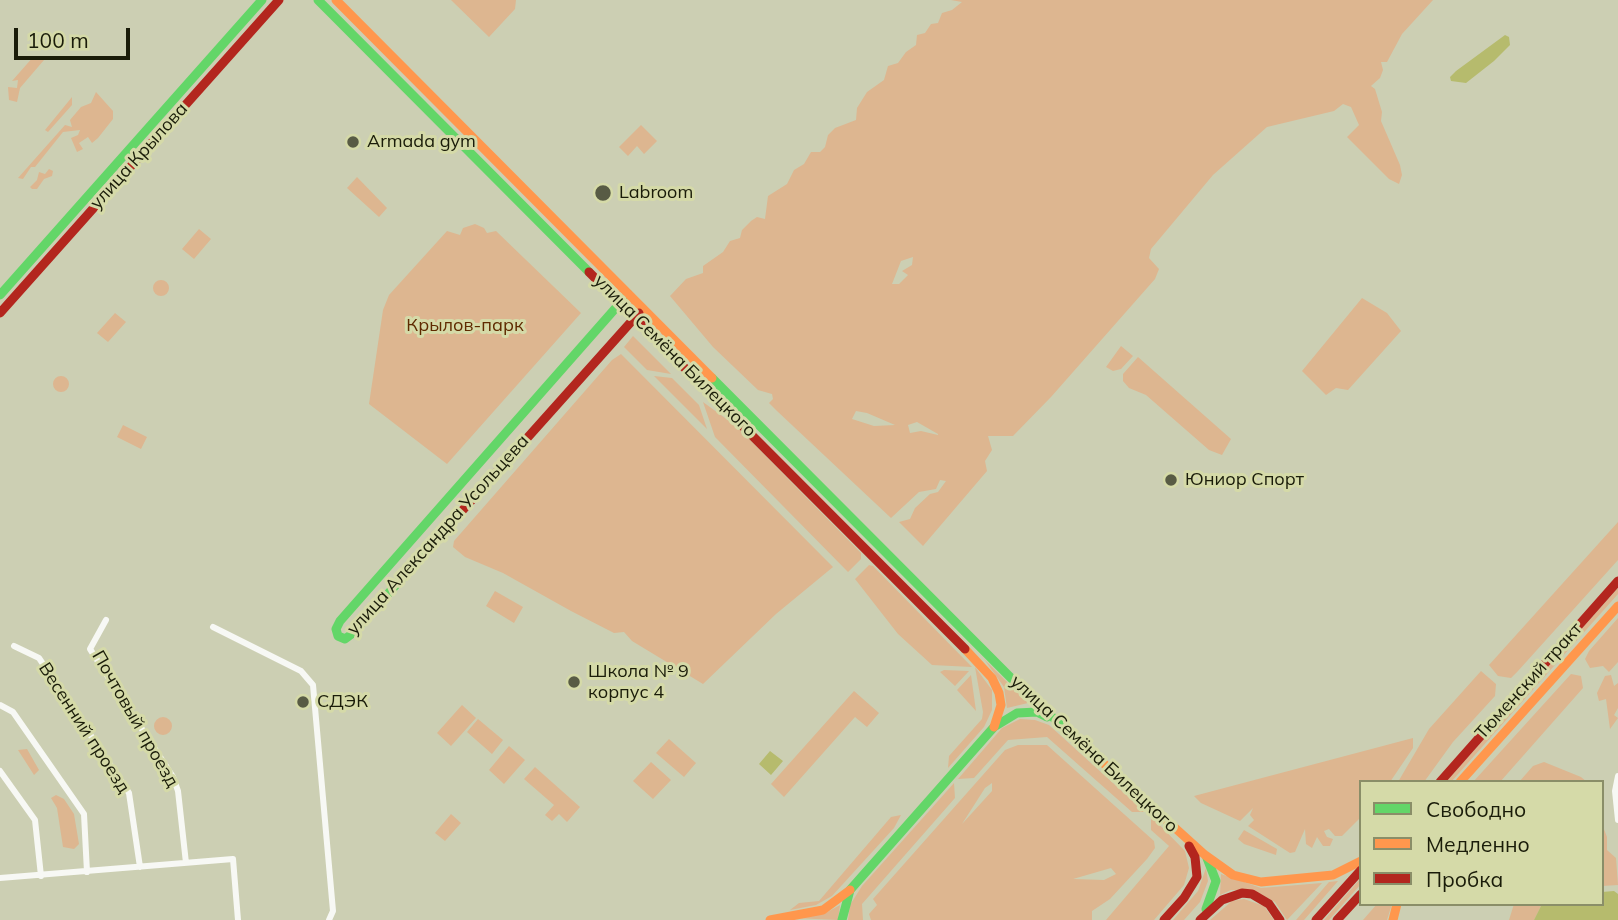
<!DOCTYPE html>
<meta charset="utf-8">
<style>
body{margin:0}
#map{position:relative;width:1618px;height:920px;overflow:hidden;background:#cccfb3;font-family:Mulish,sans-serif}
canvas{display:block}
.legend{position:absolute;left:1359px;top:780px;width:245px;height:126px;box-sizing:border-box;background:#d5daa8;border:2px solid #8a8e68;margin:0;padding:9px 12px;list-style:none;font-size:21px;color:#1a1c09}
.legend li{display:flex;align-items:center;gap:14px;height:35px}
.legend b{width:35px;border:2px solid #8a8e68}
.scale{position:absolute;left:14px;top:28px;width:116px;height:32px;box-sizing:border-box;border:4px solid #1a1c09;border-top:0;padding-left:9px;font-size:21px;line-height:24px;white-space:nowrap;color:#1a1c09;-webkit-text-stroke:5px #d5daa8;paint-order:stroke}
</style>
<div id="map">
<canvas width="1618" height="920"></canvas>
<ul class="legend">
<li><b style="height:9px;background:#63d668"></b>Свободно</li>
<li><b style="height:9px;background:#ff974d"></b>Медленно</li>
<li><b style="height:9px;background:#b3261e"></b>Пробка</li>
</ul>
<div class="scale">100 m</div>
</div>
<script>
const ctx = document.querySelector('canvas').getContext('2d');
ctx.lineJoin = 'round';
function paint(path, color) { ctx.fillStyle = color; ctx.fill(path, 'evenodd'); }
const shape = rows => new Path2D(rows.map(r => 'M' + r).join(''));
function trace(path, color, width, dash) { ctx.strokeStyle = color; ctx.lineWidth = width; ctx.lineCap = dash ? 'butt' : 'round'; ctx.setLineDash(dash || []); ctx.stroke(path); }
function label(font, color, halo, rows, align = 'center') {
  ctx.font = font + ' Mulish,sans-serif'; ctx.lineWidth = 6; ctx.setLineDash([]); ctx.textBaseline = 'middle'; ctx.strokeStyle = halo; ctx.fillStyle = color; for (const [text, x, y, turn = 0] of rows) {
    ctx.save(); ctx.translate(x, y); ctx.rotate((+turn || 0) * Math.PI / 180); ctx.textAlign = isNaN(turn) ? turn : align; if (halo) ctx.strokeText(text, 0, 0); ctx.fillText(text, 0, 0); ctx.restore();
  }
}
const green = shape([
 [451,0,516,0,515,9,489,37],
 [951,0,1433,0,1402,34,1387,62,1381,62,1383,70,1380,78,1371,86,1375,89,1382,112,1381,121,1400,165,1402,175,1399,184,1389,179,1347,137,1359,125,1351,107,1343,104,1334,111,1267,127,1213,175,1151,249,1149,258,1159,269,1155,279,1051,397,1013,436,988,436,992,450,985,461,987,471,923,546,899,522,910,519,915,508,930,494,938,492,946,481,940,480,936,489,919,492,891,518,777,411,769,403,773,399,772,394,758,390,713,347,670,296,686,279,703,273,703,266,723,252,730,241,740,238,742,230,751,221,757,217,765,219,768,196,787,184,794,170,804,164,811,152,820,152,825,147,828,135,835,128,856,120,857,108,867,92,884,80,888,66,898,63,906,52,916,45,917,35,925,33,931,24,938,23,942,13,952,10,962,2],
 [913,257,912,265,902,271,908,275,899,284,892,284,901,261],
 [856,411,867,413,895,425,874,426,852,419],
 [917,422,938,434,938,435,921,431,910,433,908,425],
 [34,56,44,60,20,88,17,102,9,100,8,87,17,88,18,80,12,81],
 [96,92,113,111,113,119,98,138,92,143,88,137,79,143,83,149,77,152,71,138,78,135,80,130,63,132,35,167,31,167,23,179,18,178,65,125,72,127,70,120,81,107,91,103],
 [72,97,72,105,48,132,45,130],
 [641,125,657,141,644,154,637,146,628,156,619,147],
 [49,169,53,171,52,176,44,179,37,189,32,189,30,187,37,180,39,172,45,174],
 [357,177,387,208,379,217,347,188],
 [475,224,484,228,487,233,496,231,581,313,447,464,369,404,383,310,389,295,447,231,460,235,463,228],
 [199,229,211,239,194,259,182,249],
 '153 288a8 8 0 1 1 16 0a8 8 0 1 1-16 0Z',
 [1362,298,1387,313,1401,331,1348,390,1336,388,1326,395,1302,371],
 [115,313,126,322,108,342,97,333],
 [633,336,671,374,647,370,624,347],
 [1121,346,1133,356,1121,369,1113,371,1106,367],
 [621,354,833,567,776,614,703,684,632,641,624,632,614,633,571,611,503,573,465,557,453,547,454,541,612,360],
 [1138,357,1231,439,1222,455,1209,450,1146,395,1129,388,1123,381,1123,374],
 [654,376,672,378,699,405,707,429],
 '53 384a8 8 0 1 1 16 0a8 8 0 1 1-16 0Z',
 [703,402,736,426,861,553,861,559,848,572,715,437],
 [123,425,147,437,141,449,117,437],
 [1618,522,1618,560,1518,671,1511,678,1498,676,1489,665],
 [869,565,873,566,972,667,932,665,898,634,855,579],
 [1618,588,1618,594,1451,782,1446,782],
 [495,591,523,607,514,623,486,606],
 [1618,618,1618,662,1609,672,1603,666,1590,668,1585,659,1589,651],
 [984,659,1028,703,1007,708,1004,687],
 [975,667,992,690,992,710,984,727,948,768,949,756,982,719,983,712],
 [944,670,969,671,955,686,940,672],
 [1481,671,1496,684,1495,696,1453,742,1424,782,1398,782,1429,729],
 [1571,674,1581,676,1583,688,1500,782,1473,782],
 [971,675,976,711,957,690],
 [1611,675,1614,686,1618,683,1618,708,1614,715,1618,718,1610,729,1606,699,1599,701,1597,693,1605,676],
 [854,691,879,713,867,727,855,717,784,797,771,784],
 [462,705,476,718,451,746,437,733],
 '154 726a9 9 0 1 1 18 0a9 9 0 1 1-18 0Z',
 [478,719,503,740,492,754,467,732],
 [1020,719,1035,720,1049,725,1145,812,1132,812,1047,737,1008,740,974,778,958,779,1002,728],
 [1413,738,1413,748,1390,782,1361,782,1361,817,1342,836,1335,836,1329,829,1324,831,1327,837,1333,839,1330,846,1323,846,1317,837,1312,848,1306,844,1305,829,1295,852,1290,853,1248,826,1254,820,1250,815,1253,808,1240,821,1201,803,1194,796],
 [669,739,696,763,684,777,656,753],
 [1018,745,1047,745,1154,841,1155,848,1147,859,1110,899,1092,911,1092,920,871,920,869,914,877,905,873,899,1005,750],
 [992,783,992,791,962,824,985,788],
 [1111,868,1116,874,1104,880,1073,879],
 [509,746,525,760,504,784,489,770],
 [27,749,39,770,34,775,18,750],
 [651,762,671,780,653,799,633,781],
 [1544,762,1581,777,1587,782,1519,782,1533,766],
 [535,767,580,807,567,822,559,814,552,821,545,815,554,805,524,779],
 [954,783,955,798,862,904,863,920,848,920,850,905,862,886],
 [56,795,64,799,74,814,79,844,74,849,63,847,57,808,51,798],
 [451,814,461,823,445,841,435,833],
 [901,815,894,828,832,896,816,905,790,910,799,903,819,901,891,817],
 [1151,816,1185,851,1189,868,1184,885,1154,920,1106,920,1169,846,1151,830],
 [1602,824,1607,837,1607,850,1616,858,1618,885,1602,886],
 [1244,830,1277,849,1276,855,1244,844,1238,839],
 [1206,868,1208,881,1200,902,1184,920,1173,920,1198,891],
 [1221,874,1261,888,1322,883,1287,920,1275,902,1253,890,1231,890,1220,895],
 [1361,878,1361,884,1329,920,1324,920],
 [1338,881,1304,920,1296,920,1329,882],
 [1244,899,1264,906,1274,920,1210,920,1232,901],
 [1377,904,1392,904,1387,920,1363,920],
 [1514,904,1542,904,1534,920,1509,920],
 [840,905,838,920,794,918,824,914]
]);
const water = shape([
 [1505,35,1509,37,1510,45,1494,61,1466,83,1451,81,1450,77,1456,71],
 [770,751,783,761,771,775,759,764],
 [1614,891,1618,894,1618,920,1534,920,1542,904,1602,904,1602,892]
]);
const street = shape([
 [106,620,90,649,173,777,178,791,186,863],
 [213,627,301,671,313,685,333,911,329,920],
 [14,646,39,658,129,793,140,867],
 [0,705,13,712,84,814,87,872],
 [0,771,35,820,41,876],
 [1618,776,1615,791,1618,820],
 [0,878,233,859,238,920]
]);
const fast = shape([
 [318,0,589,272],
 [0,295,262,0],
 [712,378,1026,693,1091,752],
 [444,531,353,633,345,639,338,636,336,629,340,621,628,294],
 [1206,909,1216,881,1207,858],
 [842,920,850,890,994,727,1017,713,1037,712,1047,717]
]);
const slow = shape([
 [336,0,712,378],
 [965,649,992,678,999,693,1001,705,994,727],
 [1091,752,1205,855,1233,875,1261,882,1333,875,1361,861],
 [1460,782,1618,606],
 [770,920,823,910,850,890],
 [1393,920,1397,904]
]);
const jam = shape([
 [589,272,965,649],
 [0,313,279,0],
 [444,531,639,313],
 [1440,782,1618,581],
 [1164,920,1184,898,1197,877,1195,857,1189,846],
 [1200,920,1222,900,1242,893,1252,894,1269,904,1280,920],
 [1316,920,1361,870],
 [1337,920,1361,894]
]);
const markers = [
 [353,142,7,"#585b44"],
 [603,193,9,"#585b44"],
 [1171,480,7,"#585b44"],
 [574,682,7,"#585b44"],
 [303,702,7,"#585b44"]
];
const poiNames = [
 ["Armada gym",367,142],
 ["Labroom",619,193],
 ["Юниор Спорт",1185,480],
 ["Школа № 9",588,672],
 ["корпус 4",588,693],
 ["СДЭК",317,702]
];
const streetNames = [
 ["улица Крылова",139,156,-48],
 ["улица Семёна Билецкого",675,356,45],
 ["улица Александра Усольцева",438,535,-48],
 ["Тюменский тракт",1529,681,-48],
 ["Почтовый проезд",135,719,60],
 ["Весенний проезд",84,728,57],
 ["улица Семёна Билецкого",1094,754,43]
];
const parkNames = [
 ["Крылов-парк",465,326]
];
paint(green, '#ddb690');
paint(water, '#b6bb6d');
trace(street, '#f7f8f4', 6);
trace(fast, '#63d668', 9);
trace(slow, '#ff974d', 9);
trace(jam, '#b3261e', 9);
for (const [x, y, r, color] of markers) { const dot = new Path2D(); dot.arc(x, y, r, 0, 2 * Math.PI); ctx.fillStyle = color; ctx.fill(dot); trace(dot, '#d5daa8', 2.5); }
label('18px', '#1a1c09', '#d5daa8', poiNames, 'left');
label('18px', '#1a1c09', '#d5daa8', streetNames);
label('18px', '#5f2a00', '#d5daa8', parkNames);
</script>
